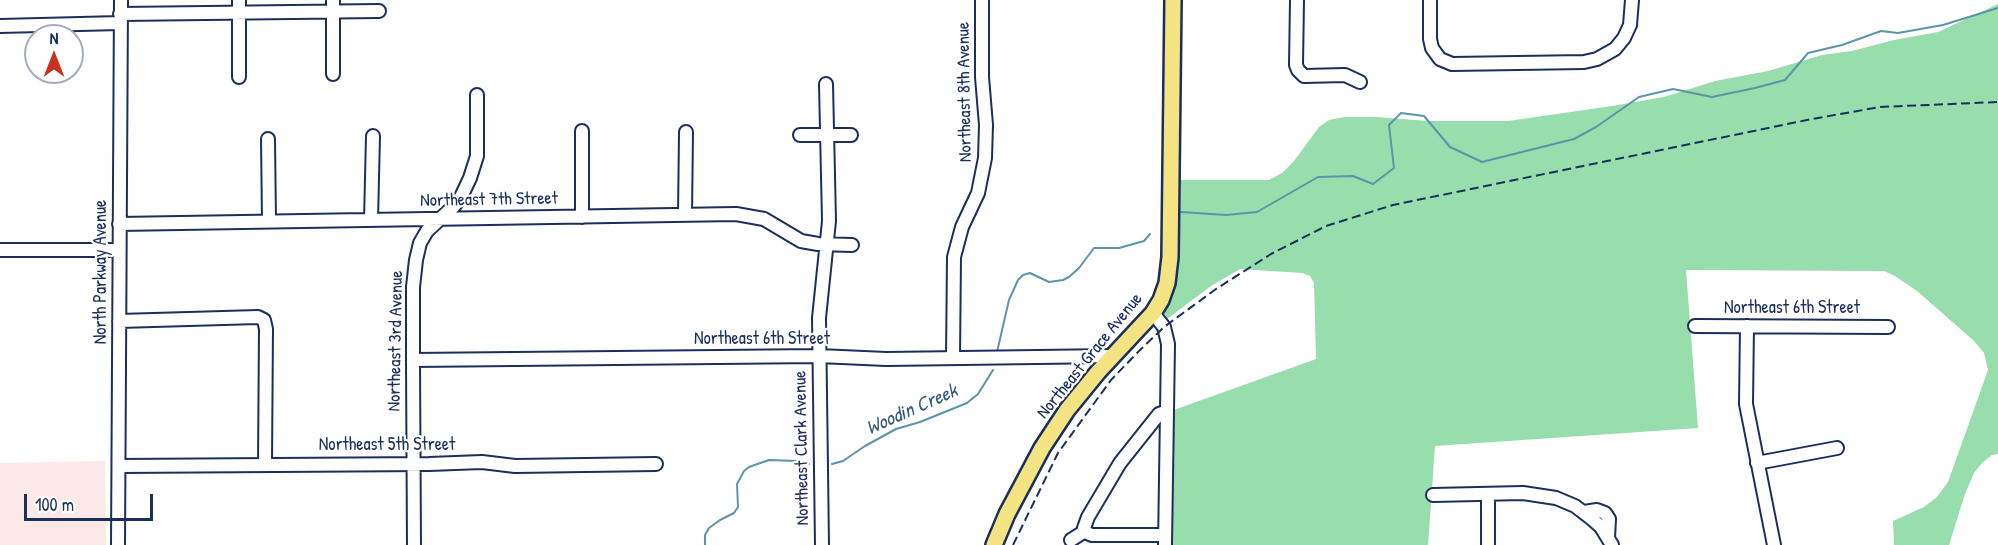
<!DOCTYPE html>
<style>
body{margin:0}
#map{position:relative;width:1998px;height:545px;overflow:hidden;background:#fff;font-family:"Patrick Hand",sans-serif}
canvas{display:block}
.north{position:absolute;left:24px;top:24px;width:60px;height:60px;box-sizing:border-box;background:#fff;border:2px solid #a4acbf;border-radius:50%;rotate:0deg;font-size:16px;font-weight:700;line-height:24px;text-align:center;color:#1b2f5e}
.north::after{content:'';display:block;margin:auto;width:21px;height:27px;background:#c8321e;clip-path:polygon(50% 0,100% 100%,50% 72%,0 100%)}
.scale{position:absolute;left:24px;top:494px;width:129px;height:27px;box-sizing:border-box;border:3px solid #1b2f5e;border-top:0;padding-left:8px;font-size:18px;line-height:21px;white-space:nowrap;color:#1b2f5e;-webkit-text-stroke:4px #fff;paint-order:stroke}
</style>
<div id="map">
<canvas width="1998" height="545"></canvas>
<div class="north">N</div>
<div class="scale">100 m</div>
</div>
<script>
const ctx = document.querySelector('canvas').getContext('2d');
ctx.lineJoin = 'round';
function paint(path, color) { ctx.fillStyle = color; ctx.fill(path, 'evenodd'); }
const shape = rows => new Path2D(rows.map(r => 'M' + r).join(''));
function trace(path, color, width, dash) { ctx.strokeStyle = color; ctx.lineWidth = width; ctx.lineCap = dash ? 'butt' : 'round'; ctx.setLineDash(dash || []); ctx.stroke(path); }
function label(font, color, halo, rows, align = 'center') {
  ctx.font = font + ' "Patrick Hand",sans-serif'; ctx.lineWidth = 4.5; ctx.setLineDash([]); ctx.textBaseline = 'middle'; ctx.strokeStyle = halo; ctx.fillStyle = color; for (const [text, x, y, turn = 0] of rows) {
    ctx.save(); ctx.translate(x, y); ctx.rotate((+turn || 0) * Math.PI / 180); ctx.textAlign = isNaN(turn) ? turn : align; if (halo) ctx.strokeText(text, 0, 0); ctx.fillText(text, 0, 0); ctx.restore();
  }
}
const built = shape([
 [105,461,106,545,0,545,0,463]
]);
const green = shape([
 [1998,4,1998,454,1992,455,1982,463,1974,473,1965,494,1949,545,1894,545,1893,521,1924,507,1937,497,1948,482,1988,370,1984,353,1974,341,1917,291,1895,276,1884,271,1686,270,1698,428,1435,446,1428,545,1169,545,1171,411,1316,359,1314,283,1310,276,1302,273,1240,269,1211,286,1167,319,1164,311,1169,300,1177,180,1269,180,1282,173,1294,161,1319,127,1329,120,1344,117,1376,117,1428,121,1508,121,1612,106,1664,97,1715,81,1768,71,1822,55,1852,51,1894,40,1938,32]
]);
const stream = shape([
 [1181,212,1226,215,1257,212,1318,177,1353,176,1373,184,1394,168,1389,125,1401,113,1424,116,1450,147,1482,162,1574,139,1596,127,1639,97,1673,89,1712,97,1755,88,1785,80,1808,53,1842,45,1881,31,1898,33,1943,25,1998,8],
 [997,352,1009,300,1018,280,1023,275,1030,273,1049,282,1063,280,1069,277,1079,268,1094,248,1119,248,1144,241,1150,234],
 [832,464,843,461,865,446,896,429,920,422,967,403,978,394,993,370],
 [705,545,705,535,709,528,720,520,734,513,738,507,737,484,744,471,749,467,769,460,797,461,809,464]
]);
const minor = shape([
 [333,0,333,74],
 [1297,0,1296,65,1298,70,1304,76,1345,75,1360,82],
 [1430,0,1430,39,1432,48,1440,59,1452,64,1584,62,1597,59,1615,49,1624,38,1630,25,1632,0],
 [120,14,379,11],
 [0,26,120,23],
 [239,77,239,0],
 [582,131,582,217],
 [800,135,851,135],
 [268,139,269,221],
 [685,215,686,132],
 [371,220,373,136],
 [119,224,736,214,764,219,801,241,818,244,852,245],
 [0,250,119,250],
 [1153,313,1164,327,1168,344,1165,545],
 [119,321,258,317,264,320,266,329,265,464],
 [1695,326,1888,327],
 [1747,326,1746,404,1774,545],
 [953,358,954,257,962,227,978,193,985,158,986,125,982,77,982,0],
 [413,360,819,356,886,359,1112,356],
 [1757,463,1837,448],
 [119,466,429,464,482,462,515,466,656,464],
 [1488,494,1488,545],
 [1433,495,1523,493,1556,498,1575,506,1592,519,1601,527,1612,545],
 [1584,512,1597,510,1605,513,1609,519,1608,538],
 [1165,535,1092,535,1087,533,1084,528,1088,517,1120,463,1159,414,1167,411],
 [1071,540,1085,531],
 [118,545,121,0],
 [414,545,413,360,413,287,416,260,420,243,427,231,454,206,461,197,470,178,477,156,477,95],
 [822,545,819,318,829,221,826,84]
]);
const major = shape([
 [994,545,1007,514,1042,448,1067,410,1098,372,1153,313,1161,300,1167,283,1170,257,1173,0]
]);
const rail = shape([
 [1013,545,1058,453,1111,380,1139,351,1164,327,1216,289,1271,254,1326,226,1393,205,1812,119,1880,107,1998,102]
]);
const streetNames = [
 ["Northeast 8th Avenue",965,92,-91],
 ["Northeast 7th Street",489,200,-1],
 ["North Parkway Avenue",101,272,-90],
 ["Northeast 6th Street",1792,308],
 ["Northeast 6th Street",762,339],
 ["Northeast 3rd Avenue",396,341,-89],
 ["Northeast Grace Avenue",1090,356,-51],
 ["Northeast 5th Street",387,445],
 ["Northeast Clark Avenue",802,448,-91]
];
const waterNames = [
 ["Woodin Creek",912,410,-24]
];
paint(built, '#fae9e4');
paint(green, '#97deac');
trace(stream, '#5c95ab', 2);
trace(minor, '#1b2f5e', 16);
trace(major, '#1b2f5e', 20);
trace(minor, '#fff', 12);
trace(major, '#f4e382', 15);
trace(rail, '#1b2f5e', 2, [9, 4.5]);
label('18px', '#1b2f5e', '#fff', streetNames);
label('italic 20px', '#365a7e', '#fff', waterNames);
</script>
